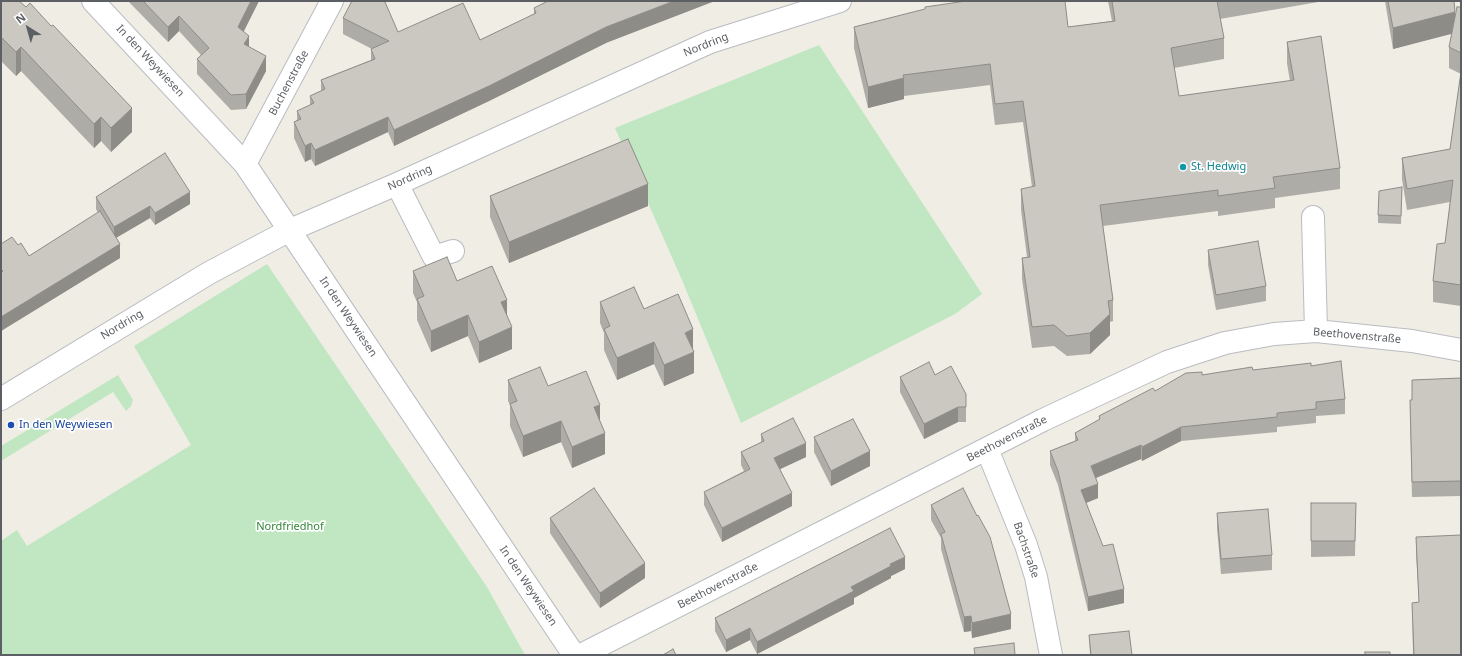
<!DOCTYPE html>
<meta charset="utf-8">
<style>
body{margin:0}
#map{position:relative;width:1462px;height:656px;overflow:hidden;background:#efede4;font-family:"Noto Sans",sans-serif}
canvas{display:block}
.frame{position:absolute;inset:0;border:2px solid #5c6065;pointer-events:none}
.north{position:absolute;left:8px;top:8px;width:40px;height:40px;-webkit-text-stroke:3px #fff;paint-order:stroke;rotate:323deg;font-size:11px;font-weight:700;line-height:16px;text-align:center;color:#5c6065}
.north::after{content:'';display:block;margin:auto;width:14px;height:18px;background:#5c6065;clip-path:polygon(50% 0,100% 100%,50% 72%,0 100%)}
</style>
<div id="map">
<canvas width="1462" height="656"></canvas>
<div class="frame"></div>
<div class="north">N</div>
</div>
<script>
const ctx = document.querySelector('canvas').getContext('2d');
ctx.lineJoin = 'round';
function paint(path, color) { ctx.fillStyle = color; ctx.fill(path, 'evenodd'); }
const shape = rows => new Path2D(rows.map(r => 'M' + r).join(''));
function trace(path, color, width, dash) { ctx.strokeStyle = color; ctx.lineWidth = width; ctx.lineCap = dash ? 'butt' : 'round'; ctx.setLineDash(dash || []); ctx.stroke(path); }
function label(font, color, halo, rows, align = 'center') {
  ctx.font = font + ' "Noto Sans",sans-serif'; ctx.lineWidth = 3.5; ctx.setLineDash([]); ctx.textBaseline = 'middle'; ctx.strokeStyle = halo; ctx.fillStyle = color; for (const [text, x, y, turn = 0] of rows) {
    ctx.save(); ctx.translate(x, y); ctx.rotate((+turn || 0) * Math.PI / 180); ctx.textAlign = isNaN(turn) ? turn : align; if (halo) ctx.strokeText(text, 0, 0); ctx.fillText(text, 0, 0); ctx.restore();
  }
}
const green = shape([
 [819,45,982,294,955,314,741,423,682,280,615,128],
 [267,264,487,587,525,655,1,655,1,541,17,530,27,546,191,445,134,346],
 [118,375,133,400,131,406,126,411,113,392,1,461,1,446]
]);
const minor = shape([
 [93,1,245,164,574,655],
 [245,164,332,1],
 [397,184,434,257,453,251],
 [1313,217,1316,331],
 [1,399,209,273,290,230,397,184,710,42,840,1],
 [987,449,1026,545,1036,577,1051,655],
 [581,655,1043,420,1167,362,1225,343,1274,334,1316,331,1412,341,1461,350]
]);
const wall = shape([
 [1,1,132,132,111,152,101,141,94,148,21,71,16,76,1,61],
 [128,1,259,1,243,32,249,47,266,71,246,109,231,110,197,74,197,59,201,55,179,31,168,42],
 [1108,1,1324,1,1220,19,1224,38,1224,59,1174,68,1179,96,1290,81,1287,63,1287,42,1340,168,1340,189,1275,198,1275,208,1218,216,1218,211,1103,226,1113,300,1113,321,1110,322,1110,335,1090,354,1067,356,1054,346,1032,348,1022,279,1022,258,1027,257,1021,210,1021,189,1032,187,1023,122,995,125,990,85,904,96,904,99,868,108,854,48,854,27,1068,27,1112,21],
 [1385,1,1454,1,1455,18,1461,7,1461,306,1433,302,1433,281,1445,243,1450,202,1407,210,1402,179,1402,158,1450,149,1461,74,1449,68,1449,47,1452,33,1393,49],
 [534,8,606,43,489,101,394,146,388,132,315,166,311,159,305,162,294,138,294,122,297,120,297,111,310,105,310,96,321,91,321,80,371,60,371,49,372,49,343,34,343,18,398,32,480,40,534,14],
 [1402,187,1401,224,1378,223,1378,215],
 [490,196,648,206,509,263,490,217],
 [96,197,190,204,155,225,150,218,116,238,120,258,1,331,1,244,18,245,29,256,98,213,96,209],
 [1208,250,1266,286,1266,301,1216,310,1208,265],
 [413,271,457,281,507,315,512,349,479,363,468,336,431,352,417,320,417,302,413,293],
 [600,302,644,309,693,350,694,373,664,386,654,364,617,380,604,350,604,333,600,323],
 [1311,366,1345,399,1345,414,1316,416,1316,423,1277,427,1277,432,1181,441,1142,461,1141,459,1096,478,1098,498,1086,503,1124,603,1088,611,1058,485,1050,465,1050,451,1075,441,1075,433,1099,420,1099,416,1155,391,1202,375,1253,370],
 [935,375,966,394,966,422,958,422,924,439,900,392,900,377],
 [1461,378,1461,496,1412,497,1410,415,1410,400,1412,400,1412,380],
 [508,380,548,386,600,421,605,454,572,468,561,442,523,457,510,426,510,405,508,401],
 [761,434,806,457,780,469,792,506,722,542,704,505,704,492,744,471,741,465,741,452,761,442],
 [814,437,870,466,831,486,814,452],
 [1311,503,1356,503,1355,556,1311,557],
 [931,505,1011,629,972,638,971,631,964,632,941,549,941,538,931,520],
 [1217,513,1272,555,1272,570,1221,574,1217,528],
 [550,518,645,578,600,608,550,533],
 [1416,537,1461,655,1413,655,1412,603,1419,602,1416,553],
 [905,569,891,576,891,578,854,598,854,604,757,654,750,640,726,652,715,631,715,618],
 [1089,635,1132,655,1090,655]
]);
const shadedWall = shape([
 [251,1,259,1,238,43,238,27],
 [674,1,715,1,606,43,489,101,394,146,394,130,606,27],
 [1455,12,1455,33,1393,49,1393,28],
 [179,16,179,31,168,42,168,27],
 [249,36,249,51,244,44],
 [21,47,21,71,16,76,16,52],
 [266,56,266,71,246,109,246,94],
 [904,78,904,99,868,108,868,87],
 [132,108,132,132,111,152,111,128],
 [101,117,101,141,94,148,94,124],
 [388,117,388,132,315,166,315,150],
 [311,143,311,159,305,162,305,146],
 [648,184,648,206,509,263,509,242],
 [190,192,190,204,155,225,155,213],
 [150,206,150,218,114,239,114,227],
 [120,244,120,258,1,331,1,317],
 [507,300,507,321,501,302],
 [1110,314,1110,335,1090,354,1090,333],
 [468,315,468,336,431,352,431,331],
 [512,327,512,349,479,363,479,342],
 [693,329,693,351,685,333],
 [654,342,654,364,617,380,617,358],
 [694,352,694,373,664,386,664,365],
 [600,405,600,426,594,407],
 [958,407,958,422,924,439,924,424],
 [561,421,561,442,523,457,523,436],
 [1181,427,1181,441,1142,461,1142,447],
 [605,433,605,454,572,468,572,447],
 [806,443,806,457,774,472,774,458],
 [1141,445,1141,459,1091,480,1091,466],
 [870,451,870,466,831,486,831,471],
 [1098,484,1098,498,1081,505,1081,490],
 [792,493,792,506,722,542,722,528],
 [905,557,905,569,891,576,891,578,854,598,854,604,757,654,757,642,890,564],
 [645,563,645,578,600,608,600,593],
 [1124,589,1124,603,1088,611,1088,597],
 [1011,614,1011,629,972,638,972,623],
 [971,616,971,631,964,632,964,617],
 [750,628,750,640,726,652,726,640]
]);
const building = shape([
 [1,1,19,1,26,7,30,3,51,26,53,25,132,108,111,128,101,117,94,124,21,47,16,52,1,37,1,1],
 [143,1,251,1,238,27,249,36,244,44,266,56,246,94,231,95,197,59,209,48,179,16,168,27,143,1],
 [352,1,382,1,385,2,398,32,463,3,480,40,536,13,534,8,548,1,674,1,606,27,489,86,394,130,388,117,315,150,311,143,305,146,294,122,301,119,297,111,314,103,310,96,325,89,321,80,375,59,371,49,389,41,343,18,352,1],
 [966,1,1065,1,1068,27,1115,21,1112,1,1217,1,1224,38,1171,48,1179,96,1294,80,1287,42,1321,36,1340,168,1273,177,1275,188,1218,196,1218,190,1100,205,1113,300,1108,301,1110,314,1090,333,1067,336,1054,325,1032,327,1022,258,1030,257,1021,189,1035,186,1023,101,995,104,990,64,903,75,904,78,868,87,854,27,925,9,925,7,966,1],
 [1388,1,1454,1,1455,12,1393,28,1388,1],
 [1457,7,1461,7,1461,53,1449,47,1457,7],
 [1461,72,1461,285,1433,281,1437,244,1445,243,1453,180,1407,189,1402,158,1450,149,1461,72],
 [628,139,648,184,509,242,490,196,628,139],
 [165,153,190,192,155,213,150,206,114,227,96,197,165,153],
 [1402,187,1401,216,1378,215,1379,191,1402,187],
 [100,211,120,244,1,317,1,272,3,271,1,269,1,244,12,237,18,245,21,243,29,256,100,211],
 [1258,241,1266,286,1216,295,1208,250,1258,241],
 [447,257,457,281,492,266,507,300,501,302,512,327,479,342,468,315,431,331,417,299,424,296,413,271,447,257],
 [634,287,644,309,678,294,693,329,685,333,694,352,664,365,654,342,617,358,604,329,610,326,600,302,634,287],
 [1341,361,1345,399,1316,402,1316,409,1277,413,1277,417,1181,427,1142,447,1141,445,1091,466,1098,484,1081,490,1103,546,1113,544,1124,589,1088,597,1058,471,1050,451,1078,440,1075,433,1100,419,1099,416,1153,388,1155,391,1186,373,1202,372,1202,375,1252,367,1253,370,1311,363,1311,366,1341,361],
 [929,362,935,375,951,366,966,394,966,407,958,407,924,424,900,377,929,362],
 [540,367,548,386,586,371,600,405,594,407,605,433,572,447,561,421,523,436,510,404,517,401,508,380,540,367],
 [1461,378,1461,481,1412,482,1410,400,1412,400,1412,380,1461,378],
 [793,418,806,443,774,458,792,493,722,528,704,492,750,469,741,452,764,441,761,434,793,418],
 [853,419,870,451,831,471,814,437,853,419],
 [594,488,645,563,600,593,550,518,594,488],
 [963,488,977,516,978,515,990,537,1011,614,972,623,971,616,964,617,941,534,945,532,931,505,963,488],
 [1311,503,1356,503,1355,541,1311,541,1311,503],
 [1268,509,1272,555,1221,559,1217,513,1268,509],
 [890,528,905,557,890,564,891,566,851,587,854,591,757,642,750,628,726,640,715,618,890,528],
 [1461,535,1461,655,1414,655,1412,603,1419,602,1416,537,1461,535],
 [1129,631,1132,655,1091,655,1089,635,1129,631],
 [1014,643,1015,655,975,655,974,648,1014,643],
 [673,649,676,655,663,655,673,649],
 [1365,652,1390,652,1390,655,1365,655,1365,652]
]);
const markers = [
 [1183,167,4,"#0f9aa8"],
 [11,425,4,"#1a4fb4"]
];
const streetNames = [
 ["Nordring",706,45,-22],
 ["In den Weywiesen",150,61,47],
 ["Buchenstraße",289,83,-62],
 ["Nordring",410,178,-24],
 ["In den Weywiesen",348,317,56],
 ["Nordring",122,325,-31],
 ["Beethovenstraße",1357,336,5],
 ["Beethovenstraße",1007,439,-27],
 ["Bachstraße",1026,550,71],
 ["In den Weywiesen",528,586,56],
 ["Beethovenstraße",718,586,-27]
];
const cultureNames = [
 ["St. Hedwig",1191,167]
];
const transitNames = [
 ["In den Weywiesen",19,425]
];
const parkNames = [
 ["Nordfriedhof",290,527]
];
paint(green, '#c0e7c1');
trace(minor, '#b9bcc1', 24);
trace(minor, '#fff', 22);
paint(wall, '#aeaca6');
paint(shadedWall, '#8d8c87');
paint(building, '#cac8c1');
trace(building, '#8d8c87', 1);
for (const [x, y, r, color] of markers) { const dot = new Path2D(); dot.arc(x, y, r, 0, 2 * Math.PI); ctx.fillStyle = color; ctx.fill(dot); trace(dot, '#fff', 1.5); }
label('11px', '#5c6065', '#fff', streetNames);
label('11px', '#0d838f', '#fff', cultureNames, 'left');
label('11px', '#164399', '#fff', transitNames, 'left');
label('11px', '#338538', '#fff', parkNames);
</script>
